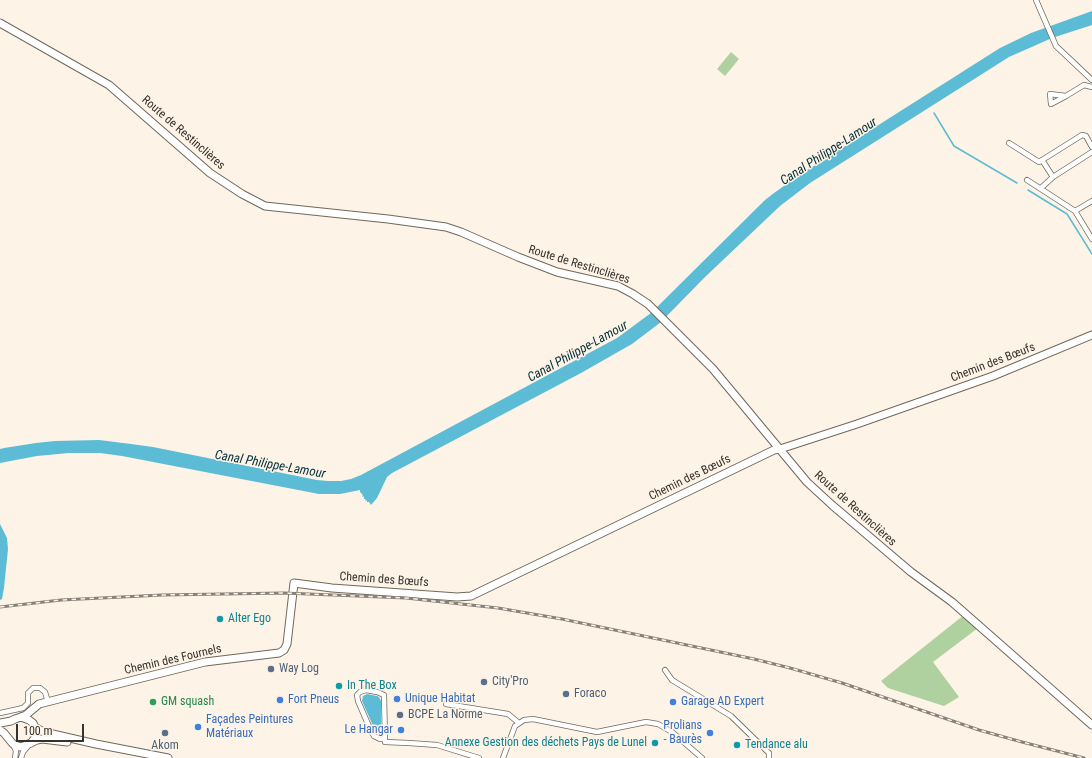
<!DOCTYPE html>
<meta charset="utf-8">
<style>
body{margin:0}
#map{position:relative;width:1092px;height:758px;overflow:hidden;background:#fdf3e6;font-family:"Roboto Condensed",sans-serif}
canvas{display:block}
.scale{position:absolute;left:16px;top:724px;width:68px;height:18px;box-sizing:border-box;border:2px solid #36322d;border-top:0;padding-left:5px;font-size:12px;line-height:14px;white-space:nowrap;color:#36322d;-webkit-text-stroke:3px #fdf3e6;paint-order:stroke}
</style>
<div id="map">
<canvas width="1092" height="758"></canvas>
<div class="scale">100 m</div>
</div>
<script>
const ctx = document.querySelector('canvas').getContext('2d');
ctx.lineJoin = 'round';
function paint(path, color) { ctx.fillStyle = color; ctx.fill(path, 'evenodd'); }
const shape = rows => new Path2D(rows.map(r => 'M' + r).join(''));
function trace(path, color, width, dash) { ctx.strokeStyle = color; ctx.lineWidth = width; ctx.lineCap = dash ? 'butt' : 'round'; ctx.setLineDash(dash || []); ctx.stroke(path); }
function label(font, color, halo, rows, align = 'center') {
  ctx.font = font + ' "Roboto Condensed",sans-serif'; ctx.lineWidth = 3; ctx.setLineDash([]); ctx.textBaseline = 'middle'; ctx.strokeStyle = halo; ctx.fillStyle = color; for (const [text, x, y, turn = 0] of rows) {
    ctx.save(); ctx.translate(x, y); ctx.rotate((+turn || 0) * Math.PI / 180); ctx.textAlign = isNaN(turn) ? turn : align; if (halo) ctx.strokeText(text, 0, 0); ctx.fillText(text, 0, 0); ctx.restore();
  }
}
const green = shape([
 [731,52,739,59,725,76,717,69],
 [964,615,978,628,933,662,959,697,944,706,888,688,881,681]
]);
const water = shape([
 [1092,11,1092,25,1052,38,1009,57,810,183,780,206,704,278,661,322,632,344,581,373,392,473,387,477,377,498,371,505,369,502,367,502,367,500,366,501,365,500,366,499,364,499,364,496,363,497,362,496,363,495,360,492,360,490,340,494,319,494,122,456,100,453,69,453,37,456,0,463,0,449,4,448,36,443,55,441,99,440,131,444,153,447,317,480,328,481,341,481,351,479,361,475,617,338,651,313,765,200,774,193,798,176,1000,48,1031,33],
 [0,524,7,538,8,549,4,588,2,599,0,600],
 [367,694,377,696,379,697,381,701,381,728,379,731,376,731,374,728,362,701,363,696]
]);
const stream = shape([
 [934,113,954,146,1017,183],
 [1028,190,1067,214,1092,254]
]);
const street = shape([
 [1036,0,1056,46,1092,80],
 [1066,96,1050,94,1051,104,1066,96,1084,85,1092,87],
 [1009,143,1039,162,1082,135,1086,136,1092,147],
 [1042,160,1053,177],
 [1027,180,1075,211,1092,239],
 [1041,188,1053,177,1092,152],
 [1075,211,1092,201],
 [665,670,672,680,731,716,769,753,769,758],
 [446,704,508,714,519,723],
 [0,713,23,708,28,703,28,693,33,688,40,688,45,692,48,702],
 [385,739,384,695,377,692,366,690,360,692,357,695,358,701,371,731,374,736,380,739,385,739,385,742,409,743,437,745,479,758],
 [13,744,16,751,15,758],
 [21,758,23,752,28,746],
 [503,758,515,726,524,720,533,719,597,732,646,722,658,724,672,732,702,758]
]);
const secondary = shape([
 [0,23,109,85,210,173,242,194,265,206,388,219,446,227,461,232,518,257,557,272,618,286,633,294,648,304,713,369,807,482,832,505,911,572,952,602,1092,725],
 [21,717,26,715,39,704,205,662,279,653,284,650,287,644,294,583,332,588,457,597,471,596,774,450,780,449,857,424,993,376,1092,335]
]);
const primary = shape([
 [0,723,11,721,15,719,21,717,29,720,33,723,36,730,35,738,31,743],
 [34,726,38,729,44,732,96,744,168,758],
 [0,730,4,733,13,744,20,747,24,746,37,740,42,739,67,742]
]);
const rail = shape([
 [0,607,61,600,162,595,284,593,406,598,498,608,562,619,754,659,790,668,842,683,979,730,1022,742,1084,758]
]);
const markers = [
 [220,619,4,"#0f9aa8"],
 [271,669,4,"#5c6f8a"],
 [484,682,4,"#5c6f8a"],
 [339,686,4,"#0f9aa8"],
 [566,694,4,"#5c6f8a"],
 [397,699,4,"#3f7fe0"],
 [280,700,4,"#3f7fe0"],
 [153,702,4,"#2e9e5b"],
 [673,702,4,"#3f7fe0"],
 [400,715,4,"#5c6f8a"],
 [198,727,4,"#3f7fe0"],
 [401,730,4,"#3f7fe0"],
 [165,733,4,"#5c6f8a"],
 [710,733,4,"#3f7fe0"],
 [655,743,4,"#0f9aa8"],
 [737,745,4,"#0f9aa8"]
];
const streetNames = [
 ["Route de Restinclières",183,133,41],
 ["Route de Restinclières",579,265,17],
 ["Chemin des Bœufs",993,363,-21],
 ["Chemin des Bœufs",690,478,-26],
 ["Route de Restinclières",855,509,42],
 ["Chemin des Bœufs",384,580,4],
 ["Chemin des Fournels",173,660,-13]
];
const cultureNames = [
 ["Alter Ego",228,619],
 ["In The Box",347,686],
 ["Annexe Gestion des déchets Pays de Lunel",647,743,"right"],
 ["Tendance alu",745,745]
];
const serviceNames = [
 ["Way Log",279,669],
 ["City'Pro",492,682],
 ["Foraco",574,694],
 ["BCPE La Norme",408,715],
 ["Akom",165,746,"center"]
];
const shopNames = [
 ["Unique Habitat",405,699],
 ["Fort Pneus",288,700],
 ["Garage AD Expert",681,702],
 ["Façades Peintures",206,720],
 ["Matériaux",206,734],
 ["Prolians",702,726,"right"],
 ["- Baurès",702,740,"right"],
 ["Le Hangar",393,730,"right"]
];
const leisureNames = [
 ["GM squash",161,702]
];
const waterNames = [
 ["Canal Philippe-Lamour",829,152,-33],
 ["Canal Philippe-Lamour",578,352,-29],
 ["Canal Philippe-Lamour",270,465,10]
];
paint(green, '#afd19f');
paint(water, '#5dbcd5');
trace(stream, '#5dbcd5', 1.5);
trace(street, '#70685c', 6);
trace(secondary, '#70685c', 9);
trace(primary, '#70685c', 9);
trace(street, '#fff', 4.5);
trace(secondary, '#fff', 7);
trace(primary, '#fff', 7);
trace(rail, '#888179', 3);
trace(rail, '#fdf3e6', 1.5, [4.5]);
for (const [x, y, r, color] of markers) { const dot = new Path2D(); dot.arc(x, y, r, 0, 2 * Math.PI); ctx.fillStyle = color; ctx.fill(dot); trace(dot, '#fdf3e6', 1.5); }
label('12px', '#36322d', '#fdf3e6', streetNames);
label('12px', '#0d838f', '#fdf3e6', cultureNames, 'left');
label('12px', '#4e5e75', '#fdf3e6', serviceNames, 'left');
label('12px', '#366cbe', '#fdf3e6', shopNames, 'left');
label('12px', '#27864d', '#fdf3e6', leisureNames, 'left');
label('italic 13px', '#002f39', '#fdf3e6', waterNames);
</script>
